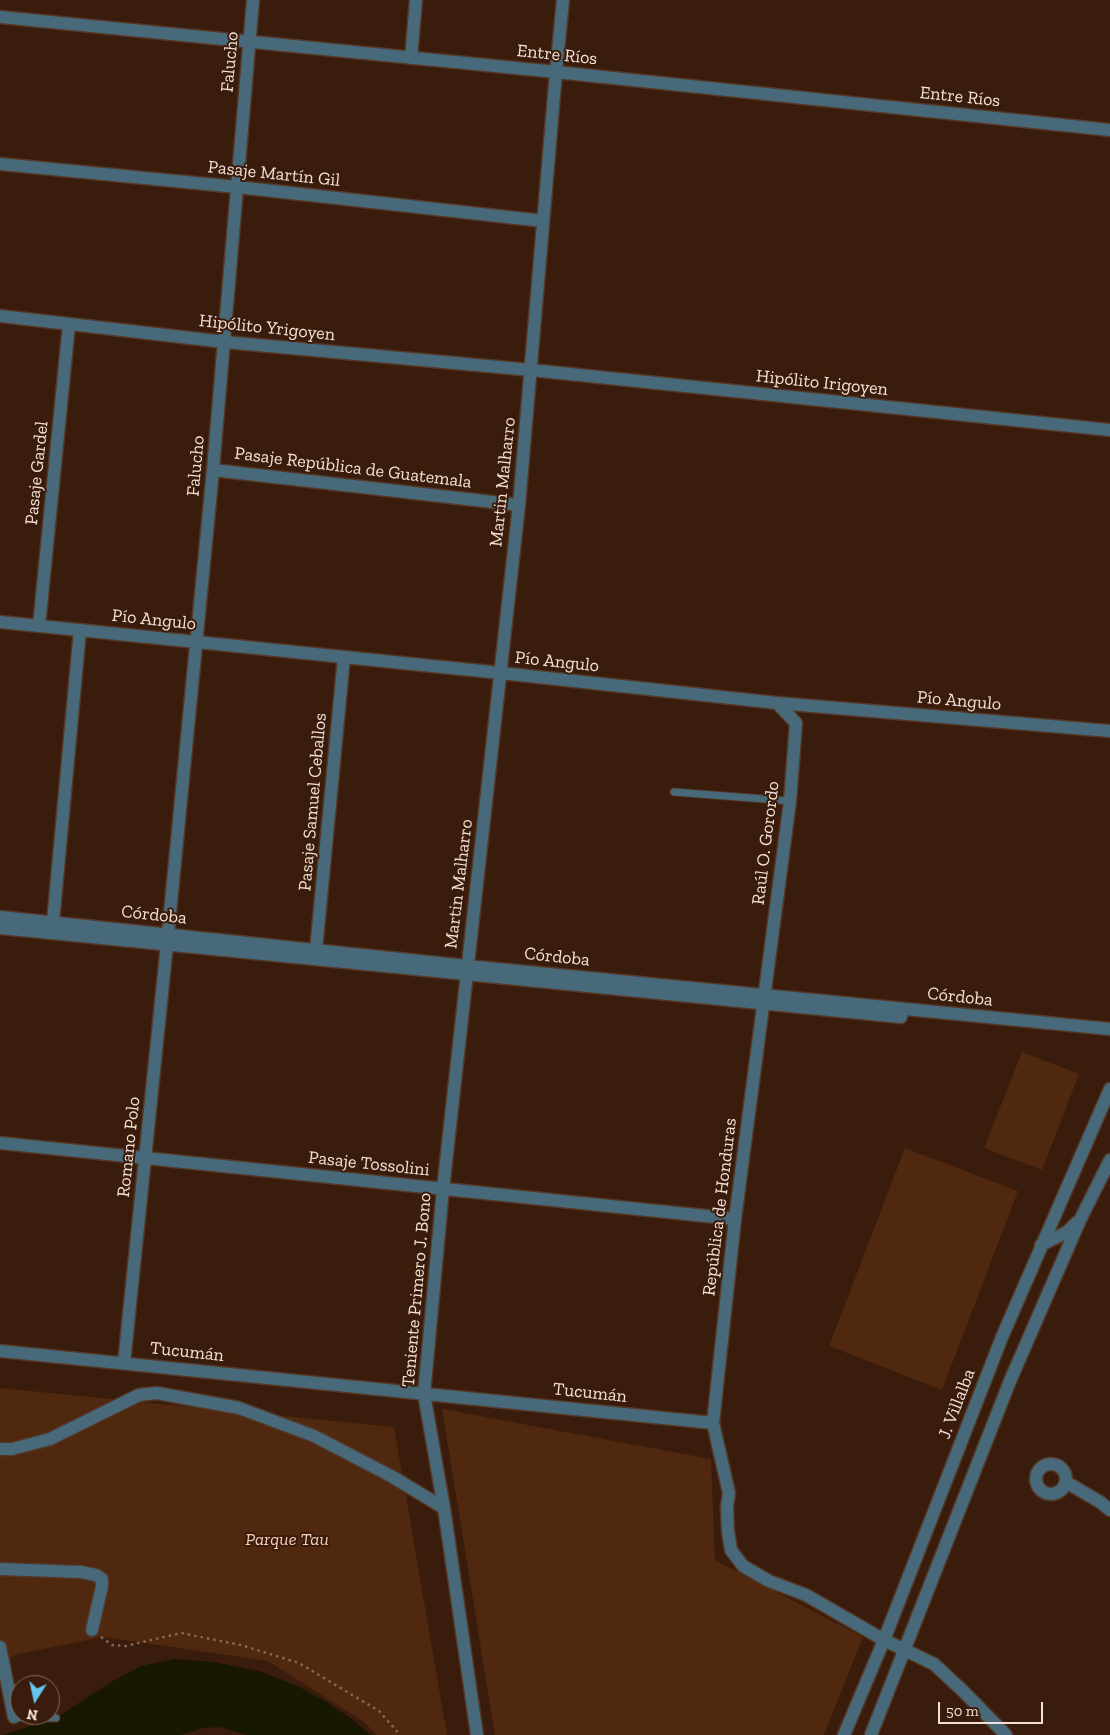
<!DOCTYPE html>
<meta charset="utf-8">
<style>
body{margin:0}
#map{position:relative;width:1110px;height:1735px;overflow:hidden;background:#391c0b;font-family:"Zilla Slab",serif}
canvas{display:block}
.north{position:absolute;left:10px;top:1675px;width:50px;height:50px;box-sizing:border-box;background:#391c0b;border:1px solid #846a5c;border-radius:50%;rotate:190deg;font-size:14px;font-weight:700;line-height:20px;text-align:center;color:#f4e0d6}
.north::after{content:'';display:block;margin:auto;width:18px;height:22px;background:#64c5ee;clip-path:polygon(50% 0,100% 100%,50% 72%,0 100%)}
.scale{position:absolute;left:938px;top:1702px;width:105px;height:22px;box-sizing:border-box;border:2px solid #f4e0d6;border-top:0;padding-left:6px;font-size:15px;line-height:18px;white-space:nowrap;color:#f4e0d6;-webkit-text-stroke:4px #391c0b;paint-order:stroke}
</style>
<div id="map">
<canvas width="1110" height="1735"></canvas>
<div class="north">N</div>
<div class="scale">50 m</div>
</div>
<script>
const ctx = document.querySelector('canvas').getContext('2d');
ctx.lineJoin = 'round';
function paint(path, color) { ctx.fillStyle = color; ctx.fill(path, 'evenodd'); }
const shape = rows => new Path2D(rows.map(r => 'M' + r).join(''));
function trace(path, color, width, dash) { ctx.strokeStyle = color; ctx.lineWidth = width; ctx.lineCap = dash ? 'butt' : 'round'; ctx.setLineDash(dash || []); ctx.stroke(path); }
function label(font, color, halo, rows, align = 'center') {
  ctx.font = font + ' "Zilla Slab",serif'; ctx.lineWidth = 4; ctx.setLineDash([]); ctx.textBaseline = 'middle'; ctx.strokeStyle = halo; ctx.fillStyle = color; for (const [text, x, y, turn = 0] of rows) {
    ctx.save(); ctx.translate(x, y); ctx.rotate((+turn || 0) * Math.PI / 180); ctx.textAlign = isNaN(turn) ? turn : align; if (halo) ctx.strokeText(text, 0, 0); ctx.fillText(text, 0, 0); ctx.restore();
  }
}
const green = shape([
 [1022,1052,1079,1074,1042,1170,984,1148],
 [905,1148,1018,1191,942,1390,829,1346],
 [0,1388,394,1427,447,1735,377,1735,364,1722,268,1661,103,1637,14,1655,0,1668],
 [442,1409,711,1459,715,1560,863,1637,824,1735,495,1735]
]);
const water = shape([
 [175,1659,214,1662,262,1672,299,1687,327,1702,353,1720,371,1735,247,1735,220,1727,203,1728,181,1735,3,1735,56,1718,113,1681,141,1666]
]);
const path = shape([
 [101,1637,112,1645,126,1646,181,1633,241,1645,299,1663,379,1711,400,1735]
]);
const service = shape([
 [674,792,790,801],
 [14,1717,56,1718]
]);
const minor = shape([
 [0,17,556,72,1110,130],
 [411,58,416,0],
 [0,164,237,187,543,221],
 [0,316,225,342,531,370,1110,430],
 [213,470,519,505],
 [0,622,501,673,777,703,1110,731],
 [39,626,69,324],
 [777,703,796,723,790,801,735,1219,713,1423,729,1493,727,1507,728,1531,731,1550,743,1566,769,1581,806,1595,884,1640,934,1664,964,1692,1006,1735],
 [53,922,80,630],
 [316,950,344,657],
 [0,1143,735,1219],
 [1041,1245,1067,1232,1076,1223],
 [0,1351,713,1423],
 [124,1363,167,944,213,470,253,0],
 [0,1449,12,1449,50,1439,139,1395,157,1393,239,1408,314,1436,391,1476,444,1508],
 '1036 1479a15 15 0 1 1 30 0a15 15 0 1 1-30 0Z',
 [1066,1482,1100,1502,1110,1510],
 [0,1569,81,1572,96,1575,102,1579,102,1586,92,1630],
 [0,1647,14,1717],
 [477,1735,444,1508,424,1394,443,1189,519,505,556,72,563,0],
 [844,1735,884,1640,1002,1337,1110,1089],
 [871,1735,1010,1381,1080,1220,1110,1160]
]);
const tertiary = shape([
 [0,917,467,966,1110,1029],
 [0,928,901,1017]
]);
const streetNames = [
 ["Entre Ríos",557,55,6],
 ["Falucho",230,62,-85],
 ["Entre Ríos",960,97,6],
 ["Pasaje Martín Gil",274,174,6],
 ["Hipólito Yrigoyen",267,328,6],
 ["Hipólito Irigoyen",822,383,6],
 ["Falucho",196,466,-85],
 ["Pasaje República de Guatemala",353,468,7],
 ["Pasaje Gardel",37,473,-84],
 ["Martin Malharro",503,482,-84],
 ["Pío Angulo",154,620,6],
 ["Pío Angulo",557,662,6],
 ["Pío Angulo",959,701,5],
 ["Pasaje Samuel Ceballos",313,802,-85],
 ["Raúl O. Gorordo",766,843,-83],
 ["Martin Malharro",459,884,-83],
 ["Córdoba",154,915,6],
 ["Córdoba",557,957,6],
 ["Córdoba",960,997,6],
 ["Romano Polo",129,1147,-84],
 ["Pasaje Tossolini",369,1164,6],
 ["República de Honduras",720,1207,-83],
 ["Teniente Primero J. Bono",417,1290,-85],
 ["Tucumán",187,1352,6],
 ["Tucumán",590,1393,6],
 ["J. Villalba",957,1404,-69]
];
const parkNames = [
 ["Parque Tau",287,1540]
];
paint(green, '#50270f');
paint(water, '#181701');
trace(service, '#533727', 9);
trace(minor, '#533727', 15);
trace(tertiary, '#533727', 15);
trace(path, '#82695a', 2.5, [2.5, 4]);
trace(service, '#486979', 7);
trace(minor, '#486979', 12);
trace(tertiary, '#486979', 12);
label('18px', '#f4e0d6', '#391c0b', streetNames);
label('italic 18px', '#f6ceba', '#391c0b', parkNames);
</script>
